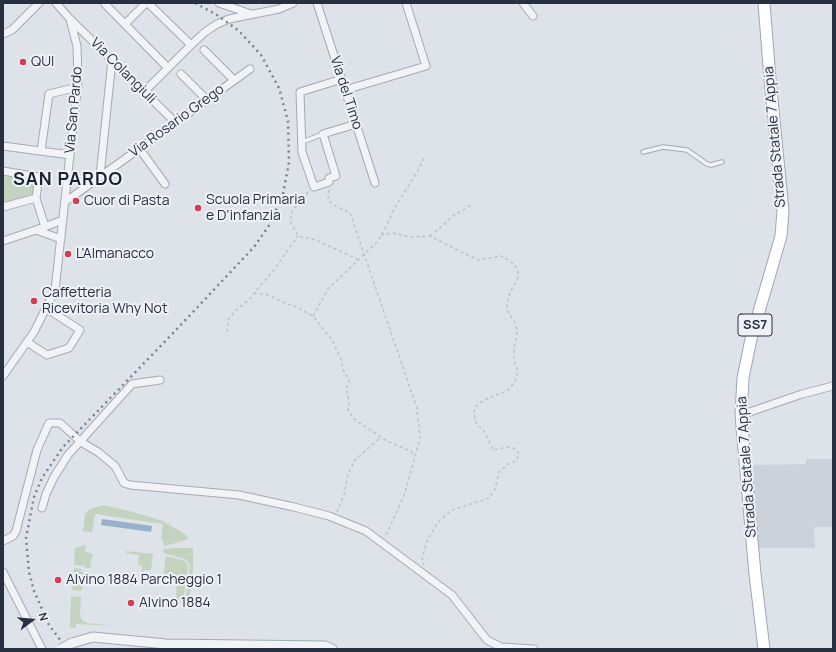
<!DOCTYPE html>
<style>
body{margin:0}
#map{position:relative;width:836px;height:652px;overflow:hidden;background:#dee3e9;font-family:Manrope,sans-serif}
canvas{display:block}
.frame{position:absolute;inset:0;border:4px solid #273041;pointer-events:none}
.north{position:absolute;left:12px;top:600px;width:40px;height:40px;-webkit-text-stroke:3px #eef2f6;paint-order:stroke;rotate:74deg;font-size:11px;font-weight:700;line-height:16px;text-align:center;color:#273041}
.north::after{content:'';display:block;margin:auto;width:14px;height:18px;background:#273041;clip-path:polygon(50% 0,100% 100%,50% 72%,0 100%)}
</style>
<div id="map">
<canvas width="836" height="652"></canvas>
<div class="frame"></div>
<div class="north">N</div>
</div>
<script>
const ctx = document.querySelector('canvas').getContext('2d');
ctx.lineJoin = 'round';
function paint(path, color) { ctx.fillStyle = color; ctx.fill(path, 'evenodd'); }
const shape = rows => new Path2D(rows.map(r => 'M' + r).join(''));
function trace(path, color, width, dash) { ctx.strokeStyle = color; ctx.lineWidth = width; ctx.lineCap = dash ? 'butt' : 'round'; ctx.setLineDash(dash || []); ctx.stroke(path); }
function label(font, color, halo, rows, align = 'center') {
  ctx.font = font + ' Manrope,sans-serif'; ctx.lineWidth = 4; ctx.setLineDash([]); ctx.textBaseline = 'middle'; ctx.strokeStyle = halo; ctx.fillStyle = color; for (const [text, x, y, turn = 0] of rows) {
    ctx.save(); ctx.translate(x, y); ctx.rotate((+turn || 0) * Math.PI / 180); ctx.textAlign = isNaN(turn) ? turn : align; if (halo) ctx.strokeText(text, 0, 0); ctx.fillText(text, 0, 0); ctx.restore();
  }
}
const built = shape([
 [806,459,833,459,833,527,814,527,815,548,757,548,752,465,806,464]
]);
const green = shape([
 [3,176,35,180,32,195,3,204],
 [103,505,130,511,163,521,183,533,187,536,188,539,166,546,164,546,163,541,161,539,163,524,95,514,92,532,83,531,85,514,90,509],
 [86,545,85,552,93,554,91,561,90,561,89,563,91,563,91,568,85,568,85,566,74,565,75,548],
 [174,548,193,548,193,578,191,589,189,597,186,601,183,602,179,601,176,598,177,580,163,579,166,556,185,561,188,566,184,595,186,595,190,565,185,559,163,553,163,549],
 [126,551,153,554,151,570,144,570,143,575,141,575,142,566,138,565,139,555,126,553],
 [74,568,81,569,81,572,84,572,82,590,81,591,72,590],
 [71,596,81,597,80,615,82,620,87,623,118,626,76,624,76,628,70,627]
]);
const water = shape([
 [102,519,152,526,151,532,101,525]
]);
const path = shape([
 [329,190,328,200,334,205,350,213,417,408,420,438,404,496,387,533,384,536],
 [308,192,292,211,290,221,298,236,316,240,359,260],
 [381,235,393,233,410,237,430,236,465,254,479,260,502,256,514,264,518,271,518,277,509,295,507,304,507,310,516,325,517,334,514,349,514,361,518,371,515,382,507,391,484,400,475,407,474,413,476,423,484,431,493,450,508,447,516,449,519,454,516,461,508,464,499,472,495,489,489,498,452,510,438,522,427,541,422,559,424,565],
 [430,236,440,228,454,215,472,205],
 [254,293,268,295,287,304,297,307,313,316,332,340,341,359,344,373,348,377,349,382,346,388,349,402,348,410,354,419,387,441,410,451,415,455],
 [313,316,328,289,377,242,386,227,394,209,419,169,424,158],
 [227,332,228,320,236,310,249,300,259,287,274,270,298,236],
 [337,512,344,495,348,474,355,460,381,437]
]);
const service = shape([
 [302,142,323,134],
 [643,152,663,147,687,150,707,164,711,165,722,162]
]);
const minor = shape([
 [56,3,70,19,175,122],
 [106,3,105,4,168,68],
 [148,3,191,45],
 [219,3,251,14],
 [317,3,375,183],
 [523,3,533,16],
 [125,24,146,3],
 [3,34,12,30,39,3],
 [204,50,234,80],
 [181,74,207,100],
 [342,79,300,92,302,152,314,187,329,182,329,178,336,176,323,134,356,124],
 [345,90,426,66,406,3],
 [144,92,191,45,205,32,217,24,229,19,279,9,293,3],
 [3,146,70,155],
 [139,148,165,184],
 [41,151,49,94,78,87],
 [3,171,39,177,36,198,45,227],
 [100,176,112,60],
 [65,202,250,69],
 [3,207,36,198],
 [61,239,36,230,63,220],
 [3,241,36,230],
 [27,342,47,355,69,348,80,330,46,308],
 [3,376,34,332,55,290,78,82,77,46,70,19],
 [741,415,802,394,833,386],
 [42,508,46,494,54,477,68,455,132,384,160,380],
 [3,541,13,536,16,531,37,450,49,423,60,423,81,442,98,452,115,466,124,483,130,485,239,495,294,507,329,516,366,531,452,595,487,640,501,647,534,649],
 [3,572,42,649]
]);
const tertiary = shape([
 [72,643,93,637,166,644,325,646,332,649]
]);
const primary = shape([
 [764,3,770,79,783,211,781,236,751,339,743,378,741,415,755,574,764,649]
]);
const rail = shape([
 [67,649,49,625,34,591,29,572,26,538,34,497,42,478,63,447,177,329,254,247,270,224,283,194,289,162,288,121,279,88,261,55,239,31,217,15,195,3]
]);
const tertiaryBridge = shape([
 [61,649,72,643]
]);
const markers = [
 [23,62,4,"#d63c54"],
 [76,201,4,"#d63c54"],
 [198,208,4,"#d63c54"],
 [68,254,4,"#d63c54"],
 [34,301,4,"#d63c54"],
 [58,580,4,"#d63c54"],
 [131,603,4,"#d63c54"]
];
const shields = [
 [755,325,34]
];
const shieldNames = [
 ["SS7",755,325]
];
const poiNames = [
 ["QUI",31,62],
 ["Scuola Primaria",206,200],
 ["e D'infanzia",206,216],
 ["Cuor di Pasta",84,201],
 ["L'Almanacco",76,254],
 ["Caffetteria",42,293],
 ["Ricevitoria Why Not",42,309],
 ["Alvino 1884 Parcheggio 1",66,580],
 ["Alvino 1884",139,603]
];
const streetNames = [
 ["Via Colangiuli",123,71,45],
 ["Via del Timo",346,93,72],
 ["Via San Pardo",74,110,-85],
 ["Via Rosario Grego",177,121,-36],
 ["Strada Statale 7 Appia",775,137,-95],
 ["Strada Statale 7 Appia",747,467,-94]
];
const districtNames = [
 ["SAN PARDO",68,180]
];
paint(built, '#ccd2db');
paint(green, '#c4d3bf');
paint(water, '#97b1cb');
trace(service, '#a3aab3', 5.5);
trace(minor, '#a3aab3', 9);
trace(tertiary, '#a3aab3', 11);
trace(primary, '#9da7b5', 13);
trace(path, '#bcc0c8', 1.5, [3, 3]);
trace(service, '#f1f3f7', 3.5);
trace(minor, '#f1f3f7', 7);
trace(tertiary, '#f1f3f7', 9);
trace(primary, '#fff', 11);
trace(rail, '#778293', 2.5, [2, 4]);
trace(tertiaryBridge, '#a3aab3', 11, []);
trace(tertiaryBridge, '#f1f3f7', 9);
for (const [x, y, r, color] of markers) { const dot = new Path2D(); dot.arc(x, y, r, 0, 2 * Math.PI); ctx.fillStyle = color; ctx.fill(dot); trace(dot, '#eef2f6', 1.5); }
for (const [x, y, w] of shields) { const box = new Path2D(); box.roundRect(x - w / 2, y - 11, w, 22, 3); ctx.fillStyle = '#eef2f6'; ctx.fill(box); trace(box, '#273041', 1); }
label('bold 13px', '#273041', null, shieldNames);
label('14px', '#273041', '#eef2f6', poiNames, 'left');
label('14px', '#273041', '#eef2f6', streetNames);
ctx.letterSpacing = '1px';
label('bold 18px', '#192131', '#eef2f6', districtNames);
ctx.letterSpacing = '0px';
</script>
